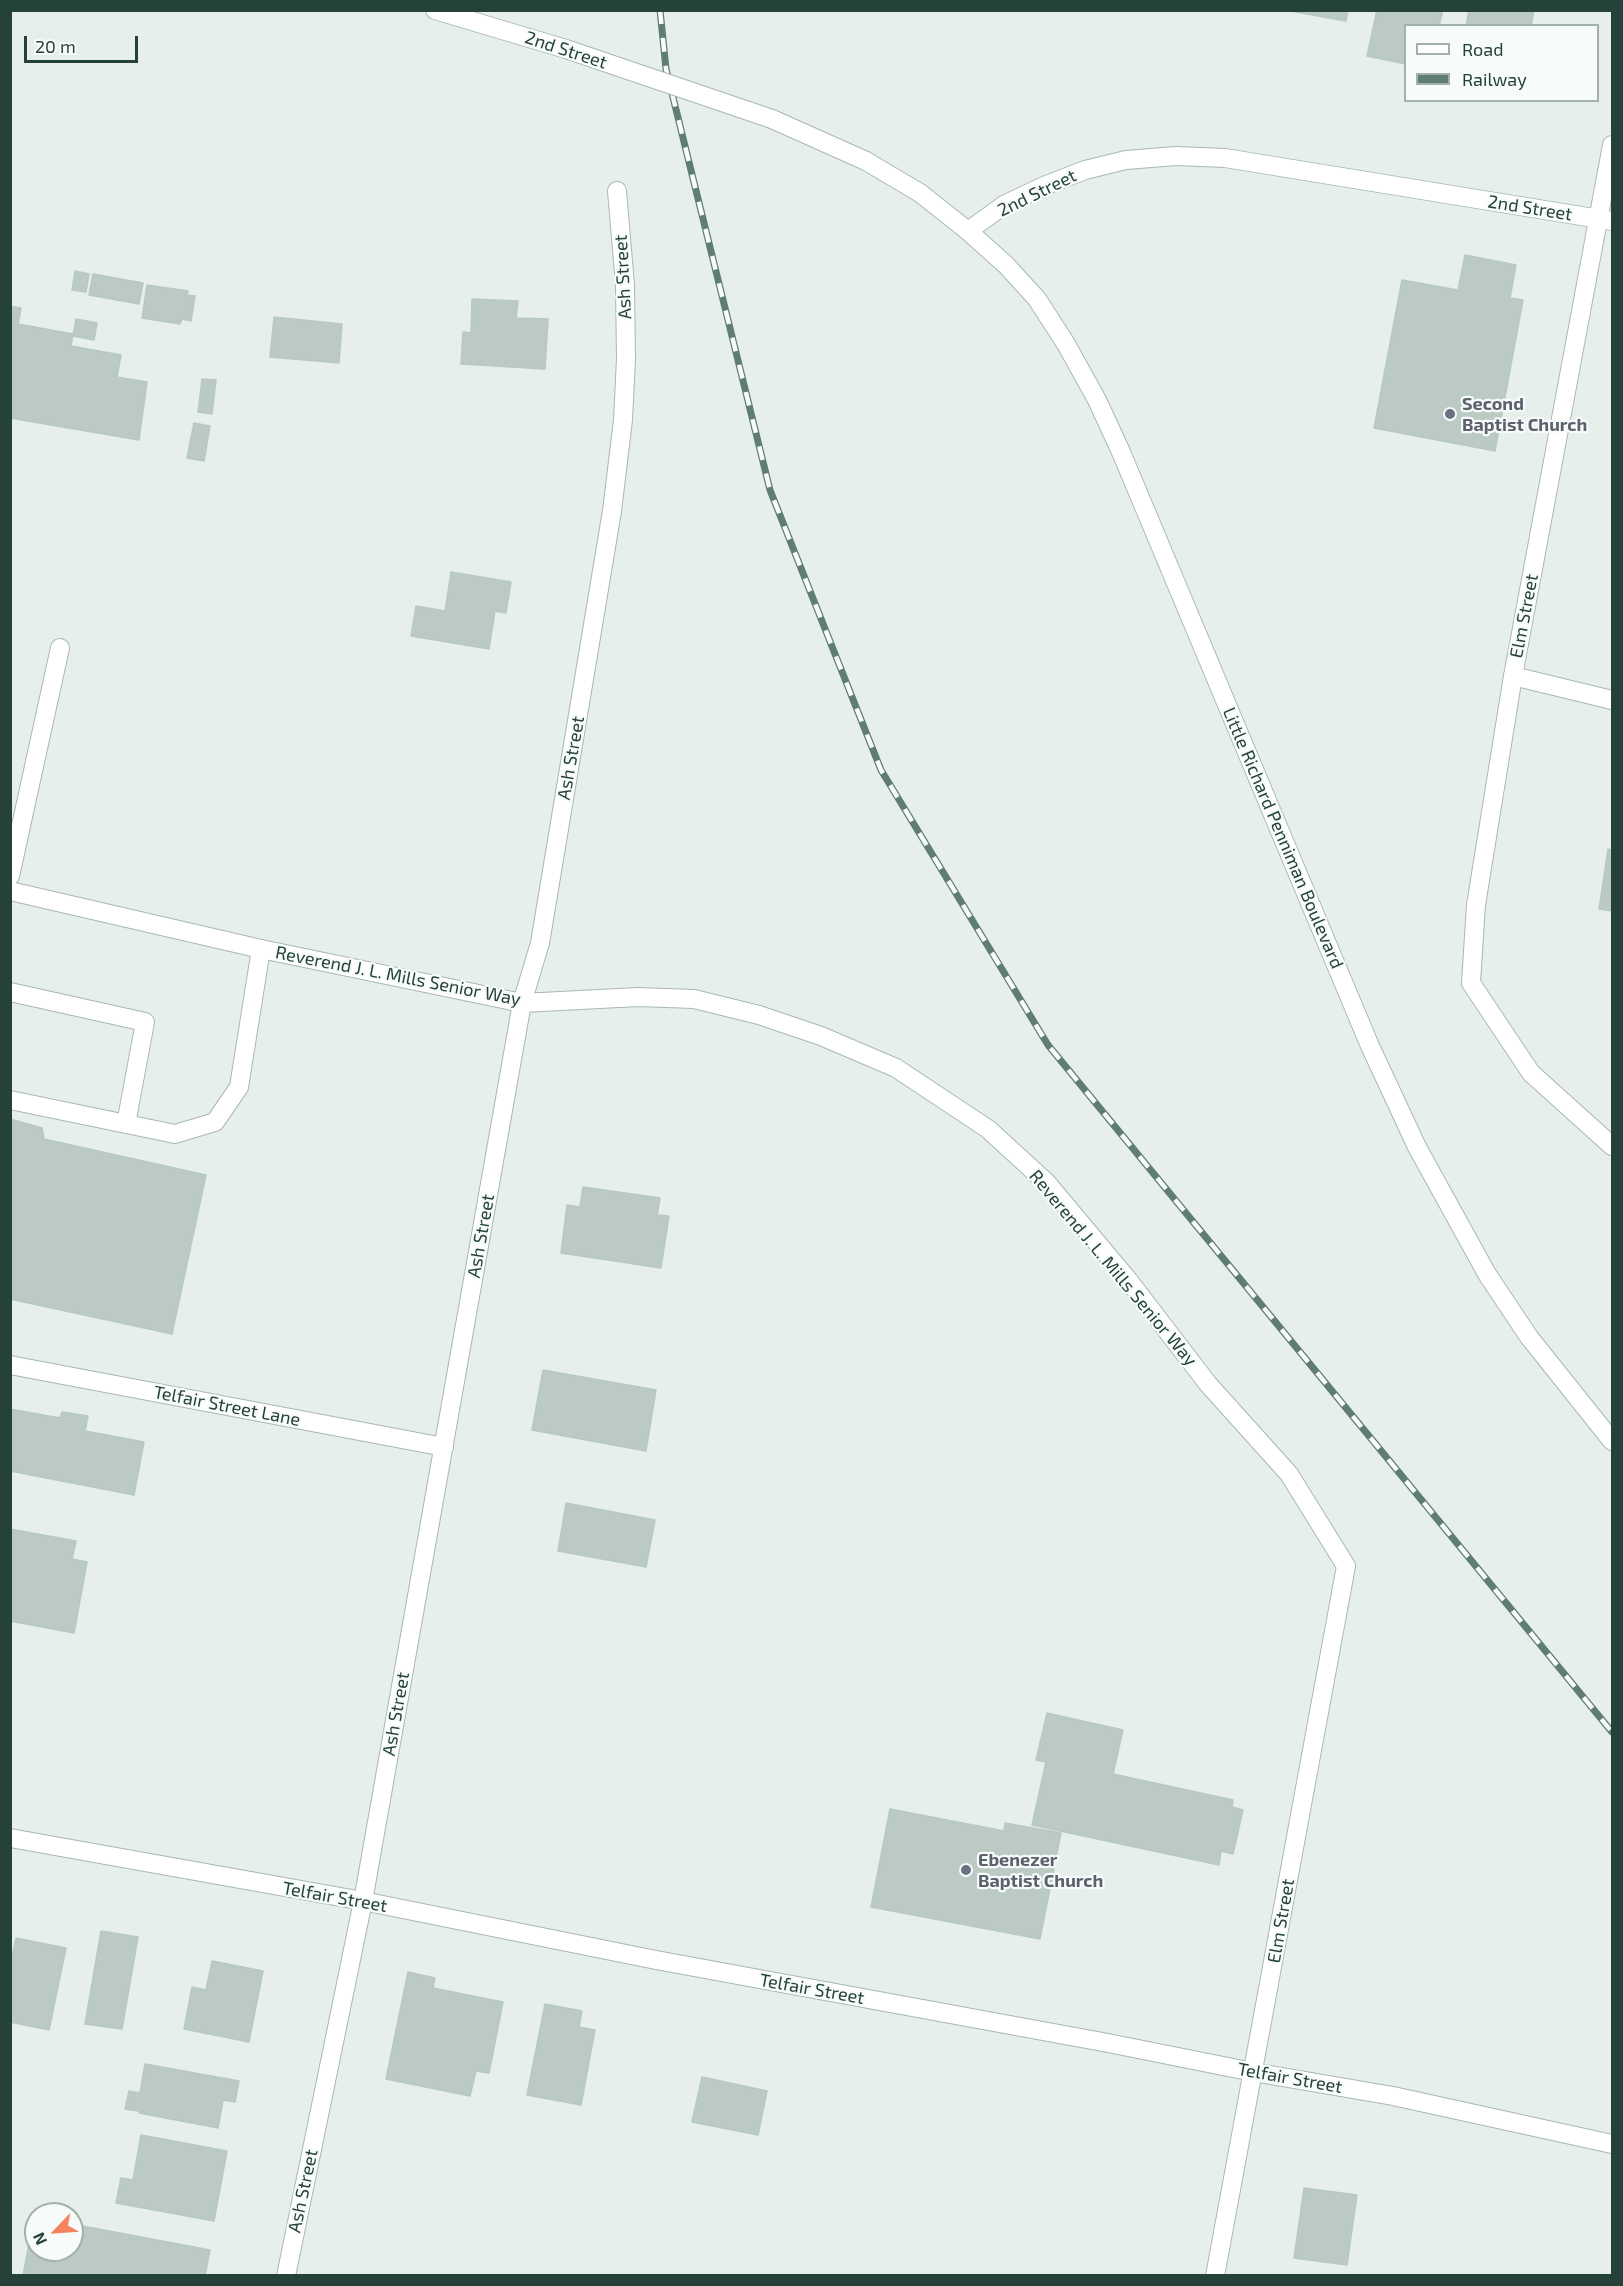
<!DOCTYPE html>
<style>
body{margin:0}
#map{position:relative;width:1623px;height:2286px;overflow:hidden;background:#e6efeb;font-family:"Exo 2",sans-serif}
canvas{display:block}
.frame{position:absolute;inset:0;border:12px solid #24423a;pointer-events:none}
.legend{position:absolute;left:1404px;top:24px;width:195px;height:78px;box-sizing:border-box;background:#f7fbf9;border:2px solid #a3b1ad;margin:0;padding:8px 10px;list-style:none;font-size:18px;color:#24423a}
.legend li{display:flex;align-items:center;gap:12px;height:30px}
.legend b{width:30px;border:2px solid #a3b1ad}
.north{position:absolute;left:24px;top:2202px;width:60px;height:60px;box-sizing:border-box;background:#f7fbf9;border:2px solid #a3b1ad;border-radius:50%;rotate:245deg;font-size:16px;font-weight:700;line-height:24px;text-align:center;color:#24423a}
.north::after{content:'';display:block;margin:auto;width:21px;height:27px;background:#f4845f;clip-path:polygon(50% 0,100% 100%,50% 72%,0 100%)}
.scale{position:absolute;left:24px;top:36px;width:114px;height:27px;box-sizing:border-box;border:3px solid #24423a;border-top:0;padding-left:8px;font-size:18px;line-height:21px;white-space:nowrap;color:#24423a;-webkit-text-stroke:4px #f7fbf9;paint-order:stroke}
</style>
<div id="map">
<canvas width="1623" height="2286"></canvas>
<div class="frame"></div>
<ul class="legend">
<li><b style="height:8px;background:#fff"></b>Road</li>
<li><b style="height:8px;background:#5f7d75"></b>Railway</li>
</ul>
<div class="north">N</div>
<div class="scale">20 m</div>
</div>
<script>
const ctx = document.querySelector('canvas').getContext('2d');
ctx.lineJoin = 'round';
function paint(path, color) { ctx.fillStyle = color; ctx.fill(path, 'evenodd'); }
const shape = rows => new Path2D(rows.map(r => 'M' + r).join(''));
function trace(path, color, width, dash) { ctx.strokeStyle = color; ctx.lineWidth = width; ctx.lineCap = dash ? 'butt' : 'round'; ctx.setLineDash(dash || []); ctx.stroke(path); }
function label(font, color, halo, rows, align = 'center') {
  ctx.font = font + ' "Exo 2",sans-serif'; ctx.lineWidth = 4.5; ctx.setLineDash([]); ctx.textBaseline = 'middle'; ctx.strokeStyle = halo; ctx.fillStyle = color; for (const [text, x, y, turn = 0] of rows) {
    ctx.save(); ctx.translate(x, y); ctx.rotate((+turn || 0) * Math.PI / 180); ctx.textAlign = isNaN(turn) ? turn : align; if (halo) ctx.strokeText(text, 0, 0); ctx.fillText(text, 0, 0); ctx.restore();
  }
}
const building = shape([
 [1285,10,1348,10,1346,21,1285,10],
 [1377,10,1443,10,1439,26,1406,26,1406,64,1367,56,1377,10],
 [1469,10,1534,10,1531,26,1466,26,1469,10],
 [1465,255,1516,265,1510,298,1523,300,1495,451,1374,428,1402,280,1458,290,1465,255],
 [75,271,89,274,86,292,72,290,75,271],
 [93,274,143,283,139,304,89,295,93,274],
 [147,285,188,291,187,295,195,296,191,321,182,319,180,324,142,318,147,285],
 [472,299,518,301,516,318,548,319,545,369,461,364,463,332,471,333,472,299],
 [10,306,21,308,18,324,73,334,71,346,121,355,117,377,147,382,139,440,10,418,10,306],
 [274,317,342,324,339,363,270,357,274,317],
 [76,319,97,323,94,340,73,336,76,319],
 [202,379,216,380,212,414,198,412,202,379],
 [194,423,210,426,204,461,187,458,194,423],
 [451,572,511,582,506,613,495,611,489,649,411,636,416,606,445,611,451,572],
 [1608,849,1612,850,1612,911,1599,909,1608,849],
 [10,1119,42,1128,44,1139,206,1175,172,1334,10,1299,10,1119],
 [583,1187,660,1198,657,1215,669,1216,661,1268,561,1253,567,1205,580,1207,583,1187],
 [543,1370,656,1390,646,1451,532,1430,543,1370],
 [10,1409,60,1418,62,1412,88,1416,85,1431,144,1442,134,1495,10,1471,10,1409],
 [566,1503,655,1520,646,1567,558,1551,566,1503],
 [10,1529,76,1541,72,1559,87,1562,74,1633,10,1621,10,1529],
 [1047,1713,1123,1730,1113,1774,1233,1800,1232,1807,1243,1810,1233,1854,1221,1851,1219,1865,1032,1825,1046,1762,1036,1760,1047,1713],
 [890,1809,1004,1831,1005,1823,1061,1833,1040,1939,871,1907,890,1809],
 [101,1931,138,1937,122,2029,85,2024,101,1931],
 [16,1938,66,1948,49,2030,10,2022,10,1966,16,1938],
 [212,1961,263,1971,249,2042,184,2029,192,1987,206,1990,212,1961],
 [408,1972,435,1978,433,1988,503,2002,489,2073,476,2071,470,2096,386,2079,408,1972],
 [545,2004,582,2011,579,2027,595,2030,581,2105,527,2095,545,2004],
 [145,2064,239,2081,235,2102,223,2100,218,2128,139,2113,139,2111,125,2109,129,2091,140,2093,145,2064],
 [702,2077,767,2091,758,2135,692,2122,702,2077],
 [141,2135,227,2151,214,2221,116,2203,121,2178,133,2180,141,2135],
 [1304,2188,1357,2195,1347,2265,1294,2258,1304,2188],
 [34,2216,36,2250,72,2250,72,2224,210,2250,205,2276,23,2276,34,2216]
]);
const service = shape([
 [1513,676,1612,700],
 [10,876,60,648],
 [10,992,145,1022,126,1124],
 [10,1100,175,1134,215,1122,239,1087,261,949],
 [10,1365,444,1447]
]);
const minor = shape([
 [1612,145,1513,676,1476,905,1471,983,1531,1073,1612,1146],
 [968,231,1004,205,1044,186,1085,170,1126,160,1176,156,1225,158,1612,221],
 [10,891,261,949,522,1003,638,997,694,999,759,1015,821,1036,896,1068,988,1129,1047,1183,1129,1281,1208,1384,1289,1474,1346,1566,1215,2276],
 [286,2276,363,1901,522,1003,540,943,612,511,623,420,626,359,625,285,617,191]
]);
const tertiary = shape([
 [435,10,566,49],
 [772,119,866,161,920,193,968,231,1006,265,1037,299,1066,344,1097,400,1121,452,1370,1046,1417,1147,1487,1274,1529,1337,1612,1441],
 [10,1838,363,1901,656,1960,1108,2043,1253,2072,1393,2096,1612,2144]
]);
const rail = shape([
 [660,10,666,69,770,490,881,770,1048,1045,1612,1732]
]);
const tertiaryBridge = shape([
 [566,49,772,119]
]);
const markers = [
 [1450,414,6,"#6b7280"],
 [966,1870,6,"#6b7280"]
];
const streetNames = [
 ["2nd Street",566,50,18],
 ["2nd Street",1037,193,-26],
 ["2nd Street",1530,208,9],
 ["Ash Street",623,277,-93],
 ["Elm Street",1524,616,-79],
 ["Ash Street",571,758,-80],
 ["Little Richard Penniman Boulevard",1283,838,67],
 ["Reverend J. L. Mills Senior Way",398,976,11],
 ["Ash Street",481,1236,-80],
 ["Reverend J. L. Mills Senior Way",1113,1268,50],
 ["Telfair Street Lane",227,1406,11],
 ["Ash Street",396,1714,-80],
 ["Telfair Street",335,1897,10],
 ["Elm Street",1281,1921,-80],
 ["Telfair Street",812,1989,10],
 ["Telfair Street",1290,2078,10],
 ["Ash Street",303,2191,-78]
];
const worshipNames = [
 ["Second",1462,404],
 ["Baptist Church",1462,425],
 ["Ebenezer",978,1860],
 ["Baptist Church",978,1881]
];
paint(building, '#bbcac4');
trace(building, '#b8c9c2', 1.5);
trace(service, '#a8b8b2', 20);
trace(minor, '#a8b8b2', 20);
trace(tertiary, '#a8b8b2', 20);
trace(service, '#fff', 18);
trace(minor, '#fff', 18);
trace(tertiary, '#fff', 18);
trace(rail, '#5f7d75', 7);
trace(rail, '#f7fbf9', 4.5, [14]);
trace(tertiaryBridge, '#a8b8b2', 20, []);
trace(tertiaryBridge, '#fff', 18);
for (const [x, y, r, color] of markers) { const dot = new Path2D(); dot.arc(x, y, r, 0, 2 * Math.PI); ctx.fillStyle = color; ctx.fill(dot); trace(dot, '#f7fbf9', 2); }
label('18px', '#24423a', '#f7fbf9', streetNames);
label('bold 18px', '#5b616d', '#f7fbf9', worshipNames, 'left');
</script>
